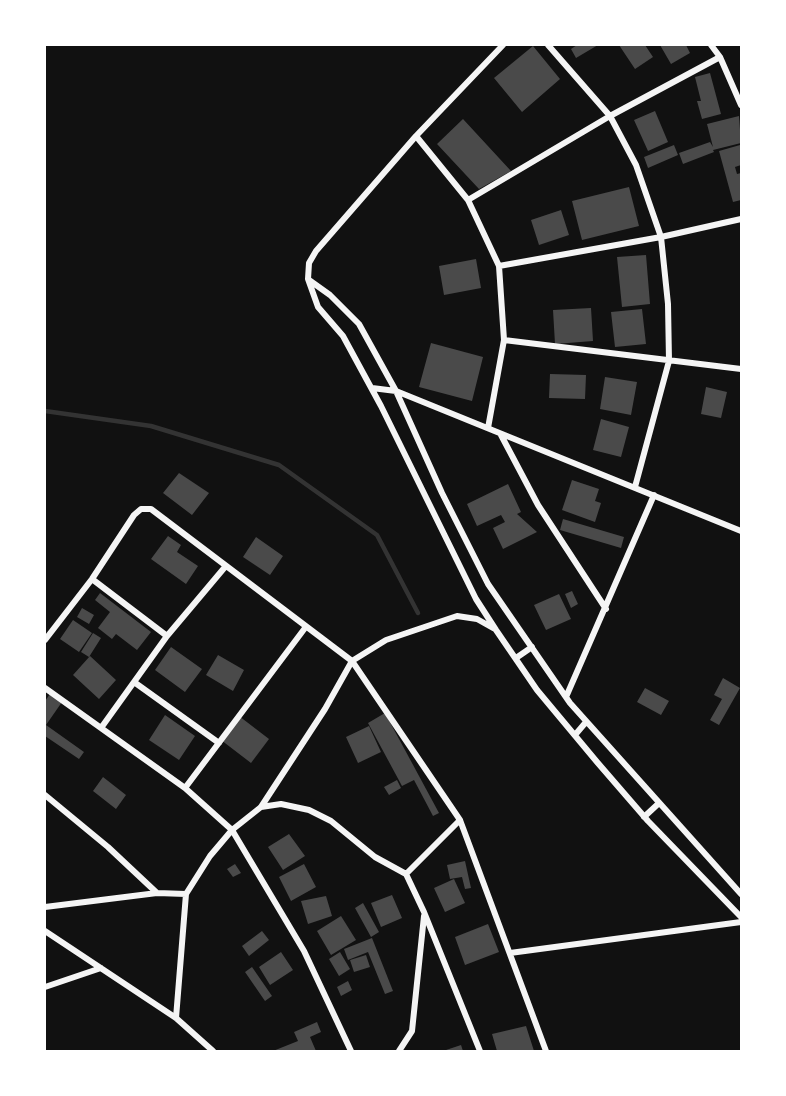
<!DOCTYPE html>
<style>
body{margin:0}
#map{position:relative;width:786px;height:1096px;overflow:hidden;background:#111;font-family:Montserrat,sans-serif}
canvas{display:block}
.frame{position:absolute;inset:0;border:46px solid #fff;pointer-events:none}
</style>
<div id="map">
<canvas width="786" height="1096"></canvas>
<div class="frame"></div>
</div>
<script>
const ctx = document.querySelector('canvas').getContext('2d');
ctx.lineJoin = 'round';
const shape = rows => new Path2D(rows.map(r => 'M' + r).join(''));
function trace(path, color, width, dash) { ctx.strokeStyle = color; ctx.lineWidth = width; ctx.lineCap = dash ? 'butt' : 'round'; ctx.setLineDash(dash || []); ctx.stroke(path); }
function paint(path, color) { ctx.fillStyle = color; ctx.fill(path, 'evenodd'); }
const stream = shape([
 [45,411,151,426,279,465,377,535,418,613]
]);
const building = shape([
 [577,45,598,45,576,58,571,49],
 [619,45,645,45,653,57,635,69],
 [660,45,686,45,690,53,671,64],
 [533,46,560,79,522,112,494,78],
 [710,73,721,114,702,119,697,101,701,101,695,77],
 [655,111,668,142,648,151,634,120],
 [739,116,741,143,713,150,714,152,683,164,679,153,710,142,713,147,707,124],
 [463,119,511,171,479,189,437,144],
 [674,145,678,155,648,168,644,157],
 [740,145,741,165,735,167,737,174,741,173,741,200,733,202,719,151],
 [629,187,639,226,582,240,572,201],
 [561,210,569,235,539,245,531,220],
 [646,255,650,304,622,307,617,257],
 [476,259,481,288,444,295,439,266],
 [591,308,593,341,555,344,553,310],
 [642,309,646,344,615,347,611,312],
 [431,343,483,357,472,401,419,387],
 [550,374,586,375,585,399,549,398],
 [605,377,637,382,631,415,600,409],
 [706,387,727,392,721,418,701,414],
 [601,419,629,427,621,457,593,450],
 [179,473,209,493,192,515,163,493],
 [572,480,599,489,595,501,601,503,595,522,562,510],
 [508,484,521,512,517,514,537,532,503,549,493,528,505,522,501,515,477,526,467,504],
 [563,519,624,537,621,548,560,530],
 [168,536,181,545,177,552,198,566,186,584,151,559],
 [256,537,283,556,270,575,243,557],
 [572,591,578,604,571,608,565,594],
 [100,593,151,632,137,650,116,634,112,639,98,628,110,612,95,600],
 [559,594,571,619,546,630,534,605],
 [82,608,94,615,89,624,77,617],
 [73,620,92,633,79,652,60,639],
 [93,633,101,638,89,657,81,652],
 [171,647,202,669,185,692,155,670],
 [218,655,244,670,233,691,206,675],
 [90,656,116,680,99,699,73,675],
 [723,678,740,688,719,725,710,720,722,699,714,695],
 [645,688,669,701,661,715,637,702],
 [50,694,62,702,46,725,84,752,79,759,45,736,45,701],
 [385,713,439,813,433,816,414,780,402,786,368,723],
 [165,715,195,736,179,760,149,740],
 [239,716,269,739,251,763,221,740],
 [369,726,381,752,358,763,346,737],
 [103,777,126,795,116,809,93,791],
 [397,780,401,788,389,795,384,787],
 [289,834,305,856,283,870,268,847],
 [465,861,471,888,465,889,462,877,450,879,447,865],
 [235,864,241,873,233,877,227,869],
 [304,864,316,887,291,901,279,877],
 [454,879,465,903,445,912,434,888],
 [392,895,402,918,381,927,371,903],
 [326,896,332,916,308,924,301,901],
 [363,903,379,932,371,937,355,908],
 [341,916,356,940,331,955,317,931],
 [488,924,499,952,465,965,455,937],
 [262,931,269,940,249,956,242,946],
 [372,938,393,991,385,994,368,952,348,960,344,949],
 [281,952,293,970,270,985,259,967],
 [340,952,350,969,339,976,329,959],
 [366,955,370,967,354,972,350,960],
 [252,967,272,996,265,1001,245,972],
 [348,981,352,990,341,996,337,987],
 [317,1022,321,1032,310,1037,316,1051,273,1051,298,1041,294,1032],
 [526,1026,534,1051,497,1051,492,1034],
 [461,1045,463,1051,443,1051]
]);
const minor = shape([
 [503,45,416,136,316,251,309,263,308,279,318,307,343,336,381,406,476,599,496,630,537,690,597,762,648,821,741,917],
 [548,45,610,116,636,165,661,237,668,304,669,361,635,487],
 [711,45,720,57,741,105],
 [416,136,468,200,499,266,504,340,488,428],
 [468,200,610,116,720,57],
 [499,266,661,237,741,219],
 [309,280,330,295,359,324,396,391,442,493,488,584,570,703,741,894],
 [504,340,741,369],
 [372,388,396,391,741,531],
 [501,435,538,505,606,609],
 [92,579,167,636],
 [45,640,92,579,134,515,141,509,151,509,352,661,460,820,546,1051],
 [516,658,532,647],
 [134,682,219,743],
 [45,688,185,788,232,830,304,951,351,1051],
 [566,697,654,495],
 [101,728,167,636,225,567],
 [575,735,586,722],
 [185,788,305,628],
 [45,795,108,847,157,893],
 [261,807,281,804,309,810,331,821,375,857,406,874,424,912,480,1051],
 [644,817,658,804],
 [406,874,460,820],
 [45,907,157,893,186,894],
 [45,931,176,1018,213,1051],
 [510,953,741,922],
 [45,987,101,968],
 [176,1018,186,894,210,856,232,830,261,807,325,709,352,661,386,640,457,616,477,619,493,628],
 [399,1051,412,1031,424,916]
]);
trace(stream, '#333', 4.5);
paint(building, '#4a4a4a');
trace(minor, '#f5f5f5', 6);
</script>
